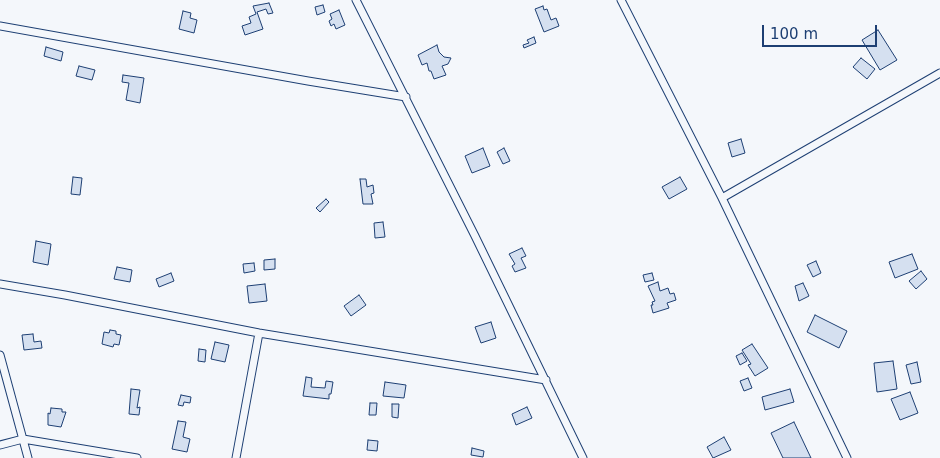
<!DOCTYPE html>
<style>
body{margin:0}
#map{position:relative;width:940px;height:458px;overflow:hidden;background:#f4f7fb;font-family:"DejaVu Sans",sans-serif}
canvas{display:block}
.scale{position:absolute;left:762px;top:25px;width:115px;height:22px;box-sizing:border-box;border:2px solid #1d3f73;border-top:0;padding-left:6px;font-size:15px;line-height:18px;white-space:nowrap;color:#1d3f73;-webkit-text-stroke:4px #f4f7fb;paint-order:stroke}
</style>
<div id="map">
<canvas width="940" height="458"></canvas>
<div class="scale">100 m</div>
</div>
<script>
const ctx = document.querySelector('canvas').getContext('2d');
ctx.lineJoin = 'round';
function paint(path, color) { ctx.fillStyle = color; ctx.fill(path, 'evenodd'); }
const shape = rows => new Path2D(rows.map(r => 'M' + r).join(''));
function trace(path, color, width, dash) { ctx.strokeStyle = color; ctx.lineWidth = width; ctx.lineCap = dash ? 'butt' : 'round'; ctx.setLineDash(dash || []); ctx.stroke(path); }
const building = shape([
 [269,3,273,13,268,14,266,9,257,12,263,29,245,35,242,26,251,23,249,17,256,14,253,6,269,3],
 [323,5,325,12,317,15,315,7,323,5],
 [543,6,544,10,547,9,551,20,556,18,559,26,544,32,535,9,543,6],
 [339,10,345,25,336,29,334,24,331,26,329,21,332,19,330,14,339,10],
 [183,11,191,13,190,18,197,20,194,33,179,29,183,11],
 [878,30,897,60,880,70,862,40,878,30],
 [534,37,536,43,524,48,523,45,529,43,527,40,534,37],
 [437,45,439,52,444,57,451,58,448,64,442,66,446,75,434,79,431,71,429,71,427,63,422,65,418,55,437,45],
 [46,47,63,52,61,61,44,56,46,47],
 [861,58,875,69,867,79,853,67,861,58],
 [79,66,95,70,92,80,76,76,79,66],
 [123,75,144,78,140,103,126,100,129,83,122,82,123,75],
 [741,139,745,153,732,157,728,143,741,139],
 [483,148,490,166,472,173,465,156,483,148],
 [504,148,510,161,503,164,497,152,504,148],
 [73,177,82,178,80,195,71,194,73,177],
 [680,177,687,189,669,199,662,187,680,177],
 [360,179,366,179,367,187,373,185,374,193,371,194,373,204,363,204,360,179],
 [326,199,329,202,320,212,316,208,326,199],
 [383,222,385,237,375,238,374,223,383,222],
 [36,241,51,244,48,265,33,262,36,241],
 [522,248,526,256,521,258,526,268,515,272,512,266,515,264,509,254,522,248],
 [912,254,918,269,895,278,889,262,912,254],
 [275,259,275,269,264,270,264,260,275,259],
 [816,261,821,273,813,277,807,265,816,261],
 [254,263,255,271,244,273,243,264,254,263],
 [117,267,132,270,130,282,114,279,117,267],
 [921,271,927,279,916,289,909,281,921,271],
 [171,273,174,281,159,287,156,279,171,273],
 [652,273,654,280,645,282,643,275,652,273],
 [658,282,660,291,668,288,670,294,674,293,676,300,667,303,669,308,653,313,651,305,653,305,652,302,655,301,648,286,658,282],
 [803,283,809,296,799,301,795,286,803,283],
 [265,284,267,301,249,303,247,286,265,284],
 [359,295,366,305,351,316,344,306,359,295],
 [815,315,847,331,839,348,807,332,815,315],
 [491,322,496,338,481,343,475,327,491,322],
 [110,330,116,331,116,334,121,335,119,345,114,344,113,347,102,344,104,332,109,333,110,330],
 [33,334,34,342,41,341,42,348,24,350,22,335,33,334],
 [215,342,229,345,225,362,211,359,215,342],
 [752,344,768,368,755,376,748,365,751,364,742,350,752,344],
 [199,349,206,350,205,362,198,361,199,349],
 [742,353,747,361,740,365,736,356,742,353],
 [893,361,897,389,877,392,874,363,893,361],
 [917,362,921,382,911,384,906,365,917,362],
 [306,377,312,378,311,387,325,388,326,381,333,382,331,394,329,394,329,399,303,396,306,377],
 [748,378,752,388,744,391,740,381,748,378],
 [385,382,406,385,404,398,383,396,385,382],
 [131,389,140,390,137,408,140,407,139,415,129,414,131,389],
 [790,389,794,402,765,410,762,397,790,389],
 [910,392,918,413,900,420,891,399,910,392],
 [181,395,191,397,190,403,184,402,183,406,178,405,181,395],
 [370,403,377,403,376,415,369,415,370,403],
 [392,404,399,404,398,418,392,417,392,404],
 [527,407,532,418,516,425,512,414,527,407],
 [51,408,62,409,62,412,66,412,61,427,48,425,48,413,50,414,51,408],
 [178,421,186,422,183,437,190,439,187,452,172,449,178,421],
 [794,422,811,458,783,458,771,433,794,422],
 [724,437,731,450,713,458,707,447,724,437],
 [368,440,378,441,377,451,367,450,368,440],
 [472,448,484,451,483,457,471,455,472,448]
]);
const minor = shape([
 [356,0,475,236,583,458],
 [621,0,722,198,847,458],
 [0,26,308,81,406,97],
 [722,198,940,73],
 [0,284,65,295,259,333,546,380],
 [0,355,28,458],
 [0,445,23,439,137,458],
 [236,458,259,333]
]);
paint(building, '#d5e0f0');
trace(building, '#1d3f73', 1);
trace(minor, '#1d3f73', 9);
trace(minor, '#f4f7fb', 7);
</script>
